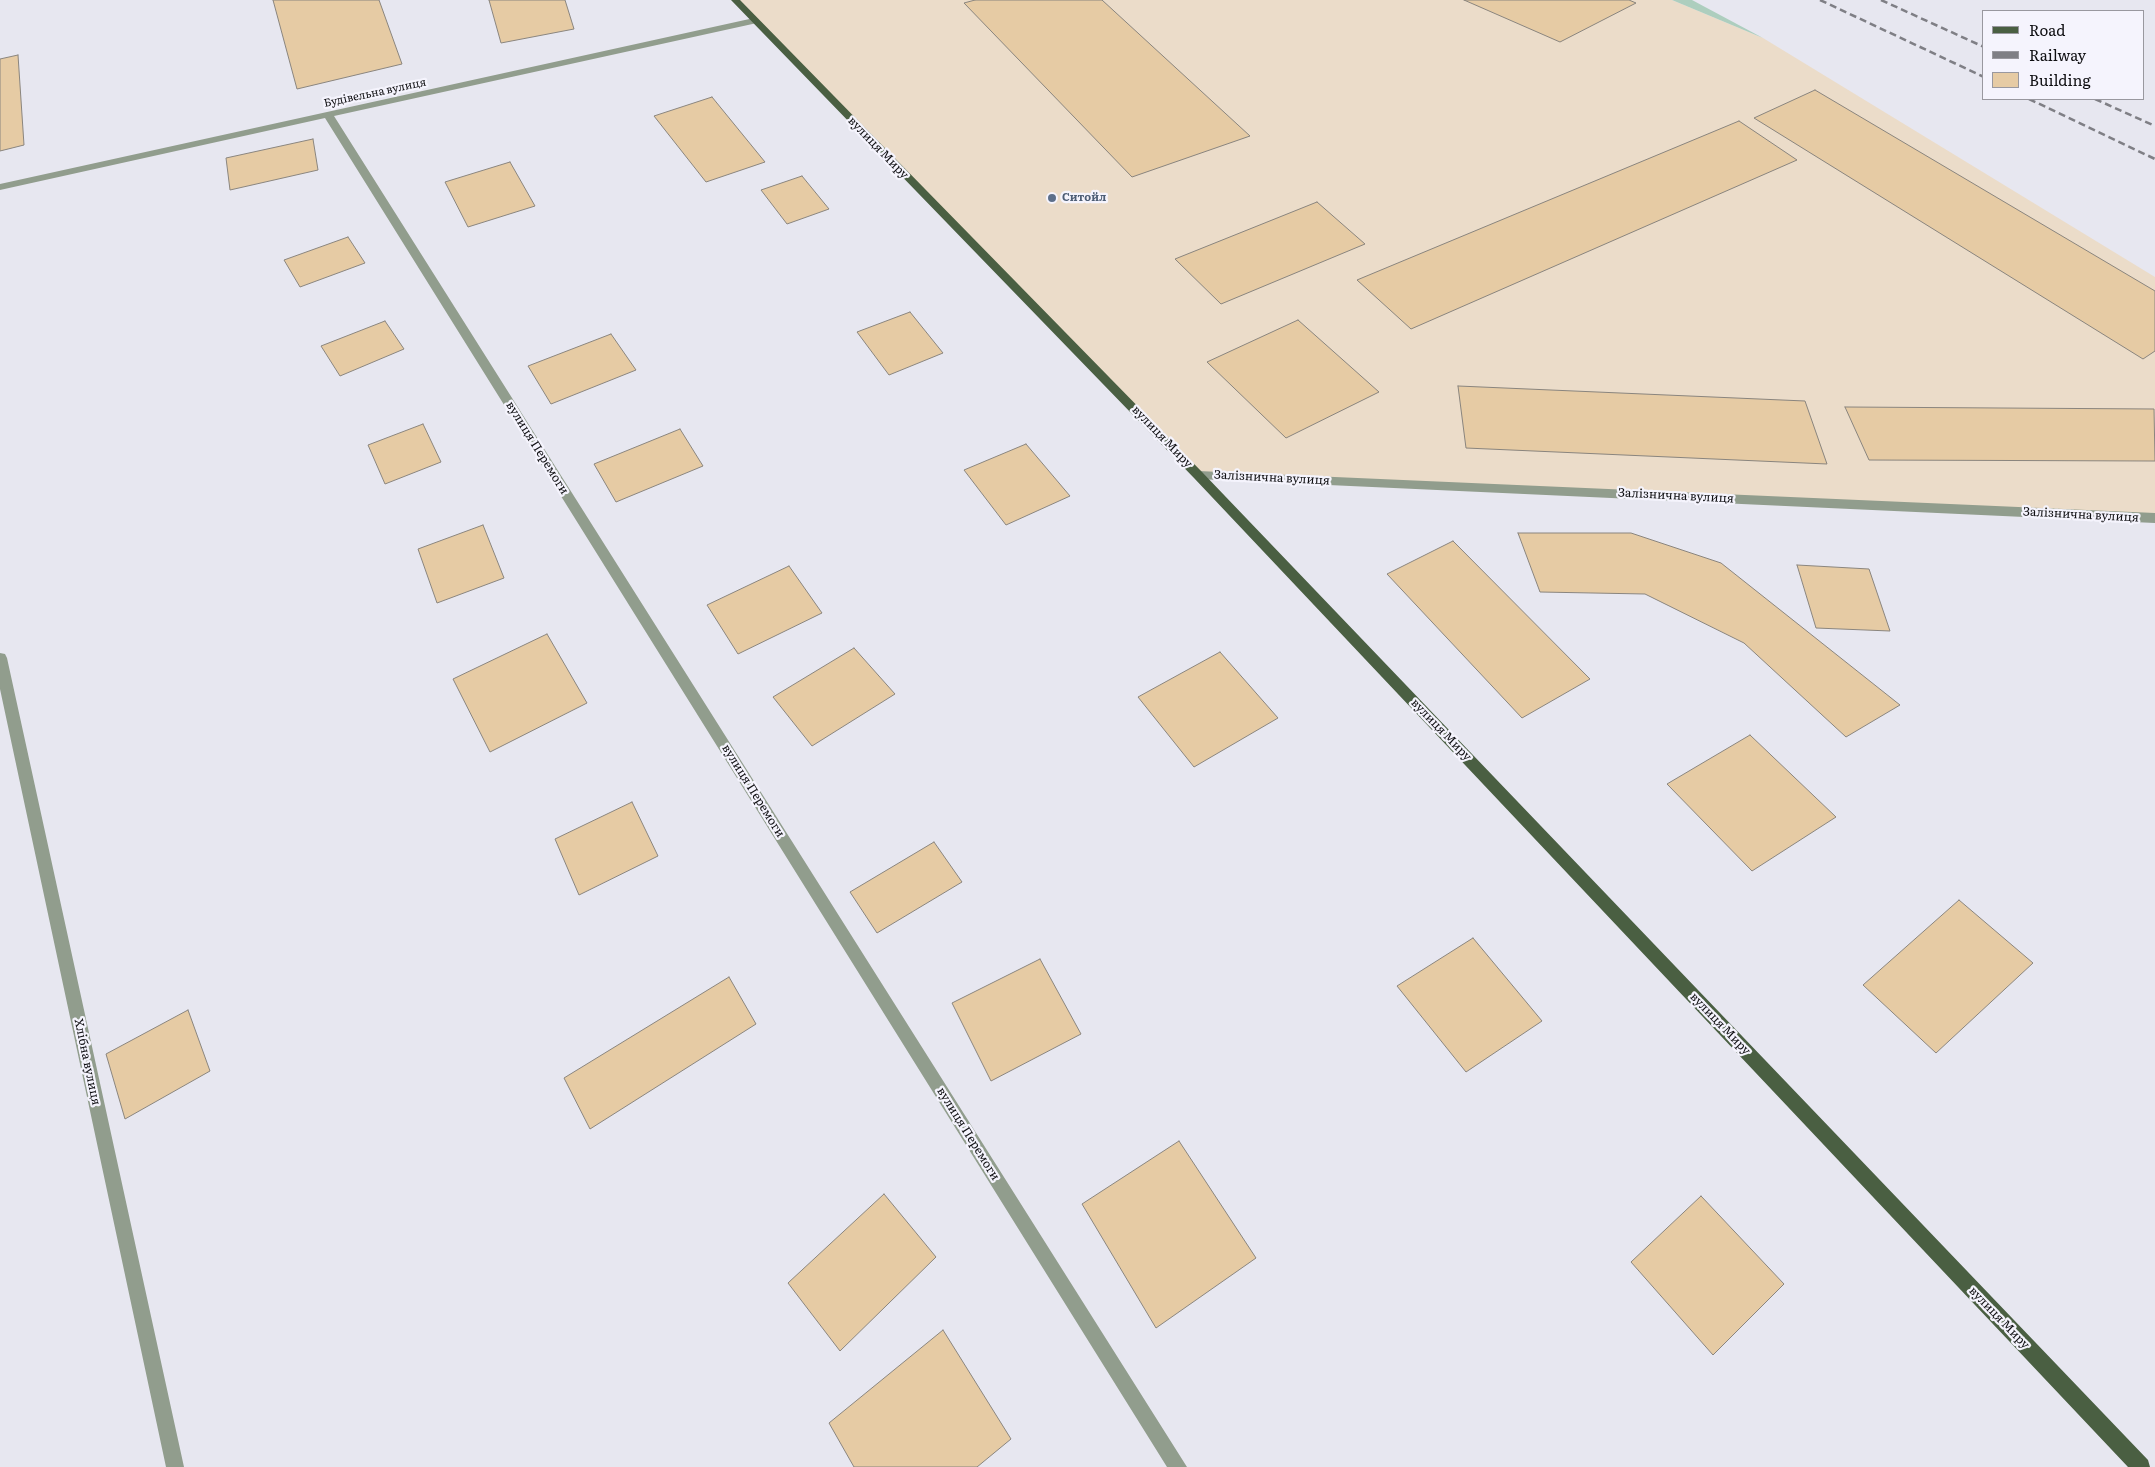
<!DOCTYPE html>
<meta charset="utf-8">
<style>
body{margin:0}
#map{position:relative;width:2155px;height:1467px;overflow:hidden;background:#e7e7f0;font-family:Literata,serif}
canvas{display:block}
.legend{position:absolute;left:1982px;top:10px;width:162px;height:90px;box-sizing:border-box;background:#f5f4fd;border:1px solid #99989f;margin:0;padding:6px 9px;list-style:none;font-size:15px;color:#0f0f12}
.legend li{display:flex;align-items:center;gap:10px;height:25px}
.legend b{width:25px;border:1px solid #99989f}
</style>
<div id="map">
<canvas width="2155" height="1467"></canvas>
<ul class="legend">
<li><b style="height:6px;background:#4a5f42"></b>Road</li>
<li><b style="height:6px;background:#7f7f85"></b>Railway</li>
<li><b style="height:14px;background:#e6cba4"></b>Building</li>
</ul>
</div>
<script>
const ctx = document.querySelector('canvas').getContext('2d');
ctx.lineJoin = 'round';
function paint(path, color) { ctx.fillStyle = color; ctx.fill(path, 'evenodd'); }
const shape = rows => new Path2D(rows.map(r => 'M' + r).join(''));
function trace(path, color, width, dash) { ctx.strokeStyle = color; ctx.lineWidth = width; ctx.lineCap = dash ? 'butt' : 'round'; ctx.setLineDash(dash || []); ctx.stroke(path); }
function label(font, color, halo, rows, align = 'center') {
  ctx.font = font + ' Literata,serif'; ctx.lineWidth = 4.5; ctx.setLineDash([]); ctx.textBaseline = 'middle'; ctx.strokeStyle = halo; ctx.fillStyle = color; for (const [text, x, y, turn = 0] of rows) {
    ctx.save(); ctx.translate(x, y); ctx.rotate((+turn || 0) * Math.PI / 180); ctx.textAlign = isNaN(turn) ? turn : align; if (halo) ctx.strokeText(text, 0, 0); ctx.fillText(text, 0, 0); ctx.restore();
  }
}
const industrial = shape([
 [735,0,1672,0,1763,38,2155,277,2155,518,1198,475]
]);
const green = shape([
 [1672,0,1692,0,1763,38]
]);
const building = shape([
 [273,0,379,0,402,64,297,89,273,0],
 [489,0,565,0,574,29,501,43,489,0],
 [975,0,1102,0,1250,136,1132,177,964,3,975,0],
 [1464,0,1629,0,1636,3,1560,42,1464,0],
 [18,55,24,145,0,151,0,59,18,55],
 [1815,90,2155,291,2155,351,2143,359,1754,118,1815,90],
 [712,97,765,162,706,182,654,116,712,97],
 [1739,121,1797,160,1411,329,1357,280,1739,121],
 [313,139,318,170,230,190,226,158,313,139],
 [510,162,535,206,468,227,445,182,510,162],
 [802,176,829,209,787,224,761,190,802,176],
 [1317,202,1365,244,1221,304,1175,259,1317,202],
 [348,237,365,263,300,287,284,260,348,237],
 [910,312,943,353,889,375,857,332,910,312],
 [1298,320,1379,392,1286,438,1207,362,1298,320],
 [385,321,404,349,340,376,321,346,385,321],
 [611,334,636,370,551,404,528,366,611,334],
 [1458,386,1805,401,1827,464,1466,448,1458,386],
 [1845,407,2154,409,2155,461,1869,460,1845,407],
 [423,424,441,462,385,484,368,445,423,424],
 [680,429,703,466,616,502,594,464,680,429],
 [1026,444,1070,496,1006,525,964,470,1026,444],
 [483,525,504,578,437,603,418,549,483,525],
 [1518,533,1631,533,1721,563,1900,705,1846,737,1744,643,1645,594,1540,592,1518,533],
 [1453,541,1590,679,1522,718,1387,574,1453,541],
 [1797,565,1869,569,1890,631,1816,628,1797,565],
 [789,566,822,613,738,654,707,605,789,566],
 [547,634,587,703,490,752,453,679,547,634],
 [854,648,895,694,812,746,773,697,854,648],
 [1220,652,1278,718,1194,767,1138,697,1220,652],
 [1750,735,1836,817,1752,871,1667,784,1750,735],
 [632,802,658,856,579,895,555,839,632,802],
 [934,842,962,882,877,933,850,892,934,842],
 [1959,900,2033,963,1936,1053,1863,985,1959,900],
 [1473,938,1542,1021,1466,1072,1397,986,1473,938],
 [1040,959,1081,1034,991,1081,952,1003,1040,959],
 [729,977,756,1024,590,1129,564,1078,729,977],
 [188,1010,210,1071,125,1119,106,1054,188,1010],
 [1179,1141,1256,1258,1156,1328,1082,1204,1179,1141],
 [884,1194,936,1257,840,1351,788,1283,884,1194],
 [1701,1196,1784,1284,1713,1355,1631,1262,1701,1196],
 [943,1330,1011,1439,977,1467,854,1467,829,1423,943,1330]
]);
const minor = shape([
 [754,18,758,21,757,23,334,116,1187,1467,1167,1467,325,118,0,190,0,184,754,18],
 [1198,471,2155,513,2155,523,1198,479,1192,475,1198,471],
 [0,653,5,654,7,658,184,1467,166,1467,0,689,0,653]
]);
const primary = shape([
 [731,0,740,0,1202,472,2148,1460,2150,1467,2128,1467,1194,478,731,0]
]);
const rail = shape([
 [1820,0,1984,77],
 [1881,0,1984,47],
 [2029,99,2155,159],
 [2095,99,2155,126]
]);
const markers = [
 [1052,198,5,"#5c6f8a"]
];
const farStreetnames = [
 ["Будівельна вулиця",375,93,-12]
];
const farServicenames = [
 ["Ситойл",1062,198]
];
const streetNames = [
 ["вулиця Миру",878,148,46],
 ["вулиця Миру",1162,437,46],
 ["вулиця Перемоги",537,448,58],
 ["Залізнична вулиця",1272,478,3],
 ["Залізнична вулиця",1676,496,3],
 ["Залізнична вулиця",2081,515,3],
 ["вулиця Миру",1441,730,46],
 ["вулиця Перемоги",753,791,58],
 ["вулиця Миру",1720,1024,46],
 ["Хлібна вулиця",87,1062,78],
 ["вулиця Перемоги",968,1134,58],
 ["вулиця Миру",1999,1318,46]
];
paint(industrial, '#ebdcc9');
paint(green, '#adcebe');
paint(building, '#e6cba4');
trace(building, '#8a857e', 1);
paint(minor, '#919d8d');
paint(primary, '#4a5f42');
trace(rail, '#7f7f85', 2.5, [7, 4]);
for (const [x, y, r, color] of markers) { const dot = new Path2D(); dot.arc(x, y, r, 0, 2 * Math.PI); ctx.fillStyle = color; ctx.fill(dot); trace(dot, '#f5f4fd', 2); }
label('11px', '#0f0f12', '#f5f4fd', farStreetnames);
label('bold 11px', '#4e5e75', '#f5f4fd', farServicenames, 'left');
label('12px', '#0f0f12', '#f5f4fd', streetNames);
</script>
